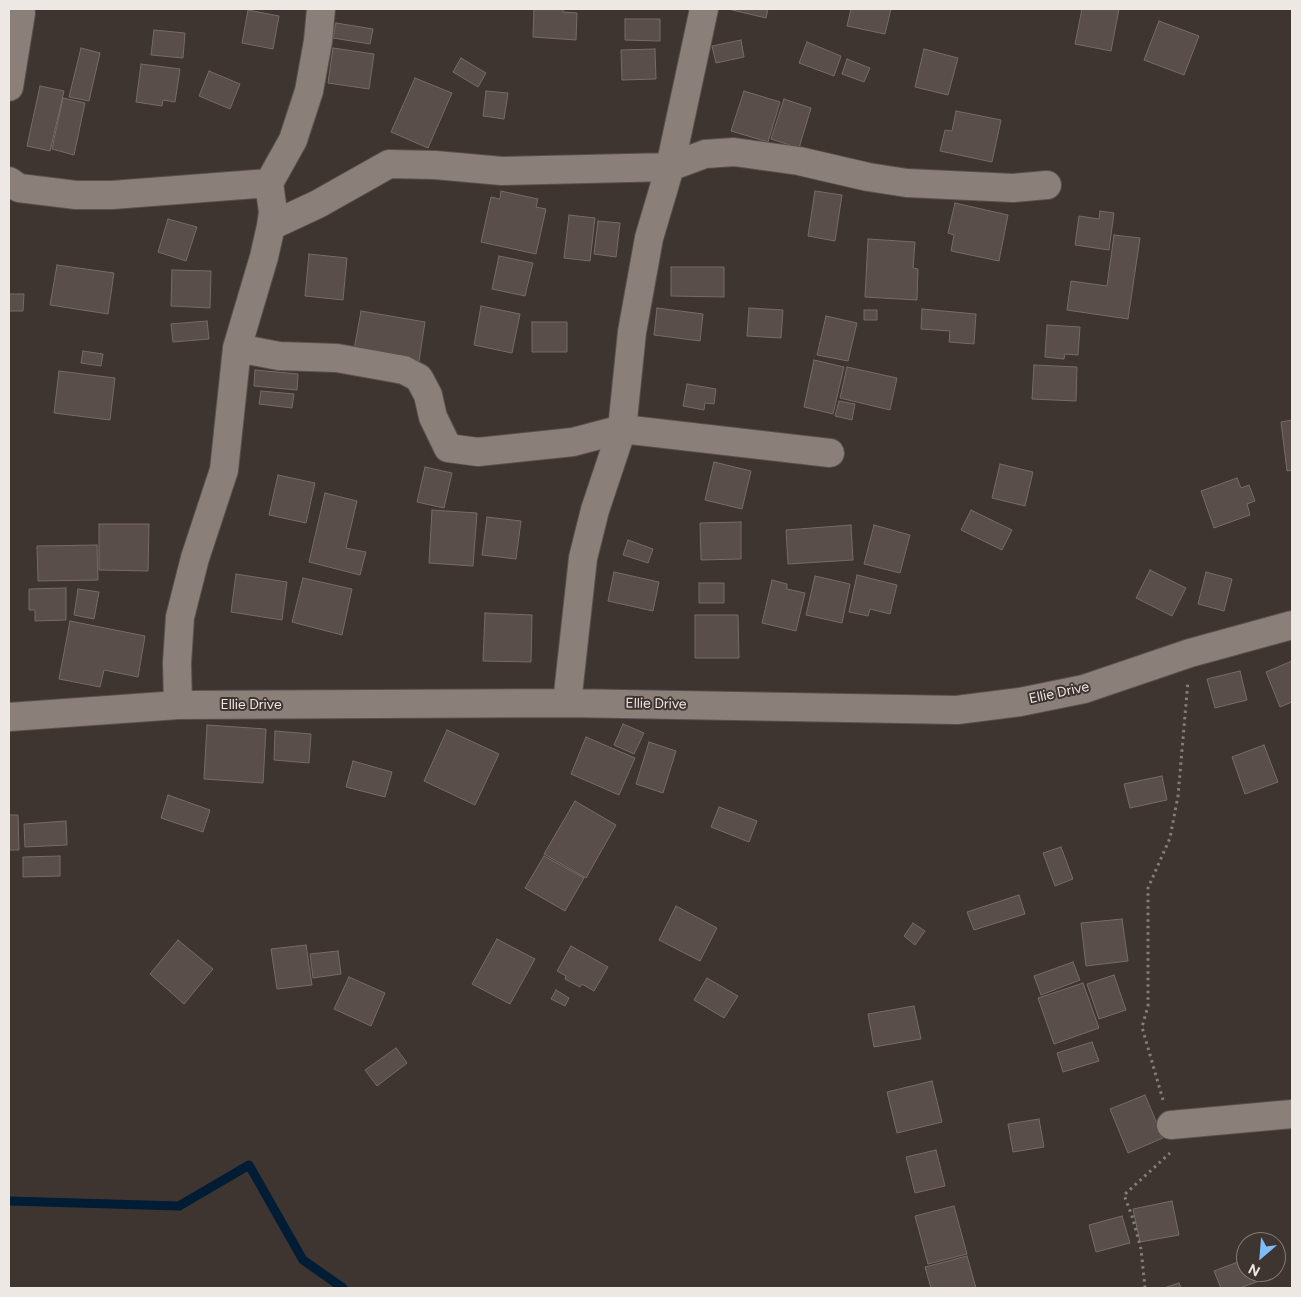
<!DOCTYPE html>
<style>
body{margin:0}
#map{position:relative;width:1301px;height:1297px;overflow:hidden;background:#3e3430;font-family:Figtree,sans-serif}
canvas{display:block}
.frame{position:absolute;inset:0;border:10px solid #eee8e5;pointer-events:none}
.north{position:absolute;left:1236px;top:1232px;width:50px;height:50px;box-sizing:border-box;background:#3e3430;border:1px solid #847c78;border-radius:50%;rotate:207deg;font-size:14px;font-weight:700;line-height:20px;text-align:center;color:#eee8e5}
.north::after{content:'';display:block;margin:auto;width:18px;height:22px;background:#7fbdfa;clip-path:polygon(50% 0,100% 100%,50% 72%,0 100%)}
</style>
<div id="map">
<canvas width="1301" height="1297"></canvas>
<div class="frame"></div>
<div class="north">N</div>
</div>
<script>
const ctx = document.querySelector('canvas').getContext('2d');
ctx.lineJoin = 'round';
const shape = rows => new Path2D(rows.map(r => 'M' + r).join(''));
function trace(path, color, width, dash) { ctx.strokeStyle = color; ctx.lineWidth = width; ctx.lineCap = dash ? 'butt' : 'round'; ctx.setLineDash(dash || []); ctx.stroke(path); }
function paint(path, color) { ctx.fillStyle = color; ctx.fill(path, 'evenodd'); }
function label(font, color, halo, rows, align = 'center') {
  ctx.font = font + ' Figtree,sans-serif'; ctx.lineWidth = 4; ctx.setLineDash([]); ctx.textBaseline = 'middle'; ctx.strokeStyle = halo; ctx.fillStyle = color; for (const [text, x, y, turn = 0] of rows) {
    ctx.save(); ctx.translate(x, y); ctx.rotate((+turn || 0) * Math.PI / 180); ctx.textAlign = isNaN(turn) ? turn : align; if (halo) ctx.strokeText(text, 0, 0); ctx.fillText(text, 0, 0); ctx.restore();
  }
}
const stream = shape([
 [9,1201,179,1206,249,1165,303,1260,343,1288]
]);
const building = shape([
 [534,9,563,9,563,12,577,13,576,40,533,37,534,9],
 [728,9,768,9,766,18,728,9],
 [851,9,891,9,885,34,847,26,851,9],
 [1082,9,1119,9,1111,51,1075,44,1082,9],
 [248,10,279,16,273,49,242,43,248,10],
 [625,19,660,19,660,41,625,40,625,19],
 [1159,21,1199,36,1184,75,1144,60,1159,21],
 [336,23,373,29,370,44,333,38,336,23],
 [154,30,185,33,183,58,151,55,154,30],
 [741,40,744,57,716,63,712,46,741,40],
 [807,42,841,56,834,76,799,63,807,42],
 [81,48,100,53,89,101,69,97,81,48],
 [333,48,374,54,369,89,328,83,333,48],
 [655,49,656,79,622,80,621,50,655,49],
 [924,49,958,58,948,95,915,87,924,49],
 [461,58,486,73,478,87,453,72,461,58],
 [847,59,870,68,864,82,842,74,847,59],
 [141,64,180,69,175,102,163,100,162,106,136,102,141,64],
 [209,71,240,84,230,109,199,96,209,71],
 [415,78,452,93,428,148,391,132,415,78],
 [40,86,64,91,50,151,27,146,40,86],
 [486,91,508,93,504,119,483,116,486,91],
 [744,91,780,102,768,142,731,131,744,91],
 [63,98,85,103,74,155,52,149,63,98],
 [784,99,811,108,799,148,771,139,784,99],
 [956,111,1001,120,992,162,940,151,945,130,952,131,956,111],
 [501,191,538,199,536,207,546,209,536,254,481,242,491,197,500,199,501,191],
 [815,191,842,195,835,241,808,236,815,191],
 [955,203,1008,215,999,261,951,251,954,235,948,233,955,203],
 [1100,211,1114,213,1109,250,1075,245,1079,216,1099,219,1100,211],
 [569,215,595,218,590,261,564,258,569,215],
 [168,219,197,227,186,261,158,252,168,219],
 [598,221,620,223,616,257,594,254,598,221],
 [1114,235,1140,238,1128,319,1067,310,1071,281,1107,286,1114,235],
 [868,239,915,242,913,268,918,269,917,300,865,297,868,239],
 [309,254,347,258,343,300,305,296,309,254],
 [499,256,533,263,525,296,492,289,499,256],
 [57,265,114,273,108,314,50,305,57,265],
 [671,267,724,267,724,297,671,296,671,267],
 [172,270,211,271,210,308,171,306,172,270],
 [9,294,24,294,23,311,9,311,9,294],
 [481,306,520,314,512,353,474,345,481,306],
 [657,308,703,314,700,341,654,335,657,308],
 [749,308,783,310,781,338,747,336,749,308],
 [922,309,976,314,974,344,949,342,950,331,921,329,922,309],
 [864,310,877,310,877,320,864,320,864,310],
 [361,311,425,322,419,361,354,350,361,311],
 [826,316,857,323,848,361,817,355,826,316],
 [207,321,209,339,173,342,171,324,207,321],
 [532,322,567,322,567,352,532,352,532,322],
 [1047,325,1080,327,1078,355,1065,354,1064,359,1045,357,1047,325],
 [83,351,103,354,101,366,81,363,83,351],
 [814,360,844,367,833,414,804,407,814,360],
 [1034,365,1077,367,1076,401,1032,399,1034,365],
 [847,367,897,378,890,410,840,398,847,367],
 [255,370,298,374,297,390,254,386,255,370],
 [59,371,115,378,110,420,54,413,59,371],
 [687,384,716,389,714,404,705,403,704,410,683,406,687,384],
 [261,391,294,394,292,408,259,404,261,391],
 [839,401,855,404,852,420,835,416,839,401],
 [1292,420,1292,470,1287,471,1281,422,1292,420],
 [714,462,751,471,742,509,705,500,714,462],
 [1000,464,1033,472,1025,506,992,498,1000,464],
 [425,467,452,473,444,508,417,502,425,467],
 [278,475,315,483,306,523,269,515,278,475],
 [1237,478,1241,488,1249,485,1255,501,1247,504,1250,515,1214,528,1201,491,1237,478],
 [325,493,357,501,346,548,366,552,360,575,309,562,325,493],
 [432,510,477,513,473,566,429,563,432,510],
 [971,510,1012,530,1002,550,961,530,971,510],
 [487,517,521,521,516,559,482,555,487,517],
 [741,522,741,559,701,560,700,523,741,522],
 [99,524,149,524,148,571,99,570,99,524],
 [851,525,853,560,788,564,786,530,851,525],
 [874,525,910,535,900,573,864,564,874,525],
 [628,540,653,549,648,563,623,555,628,540],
 [97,545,98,580,38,581,37,546,97,545],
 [1150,570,1186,588,1172,616,1136,598,1150,570],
 [614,572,659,582,653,611,608,601,614,572],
 [1206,572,1232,579,1224,611,1198,604,1206,572],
 [236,574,287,582,282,620,231,612,236,574],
 [857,575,897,585,890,614,870,609,868,616,849,612,857,575],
 [815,576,850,584,842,623,806,615,815,576],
 [303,578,352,589,342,635,292,622,303,578],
 [772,580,787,584,787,589,805,593,796,631,762,623,772,580],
 [699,583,724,583,724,603,699,603,699,583],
 [66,588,66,620,35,621,35,610,29,610,29,589,66,588],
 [78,589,99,592,94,619,74,615,78,589],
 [485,613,532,615,531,662,483,661,485,613],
 [695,615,738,615,739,658,695,658,695,615],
 [70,621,145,636,138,677,104,670,100,687,59,679,70,621],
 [1292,661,1292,702,1280,707,1266,672,1292,661],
 [1240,671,1247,700,1215,708,1207,679,1240,671],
 [623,724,644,733,634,754,614,745,623,724],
 [207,725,266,729,263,783,204,779,207,725],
 [447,730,499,754,475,805,424,781,447,730],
 [275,731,311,734,309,763,274,760,275,731],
 [586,737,635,758,619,795,571,774,586,737],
 [649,742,676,751,663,793,636,784,649,742],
 [1264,745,1278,782,1245,794,1232,757,1264,745],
 [353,761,392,772,385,797,346,787,353,761],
 [1162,776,1167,800,1130,808,1124,784,1162,776],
 [168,795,210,810,203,832,161,818,168,795],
 [575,801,616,825,586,878,544,854,575,801],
 [719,807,757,821,749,842,711,827,719,807],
 [9,815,18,815,19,850,9,850,9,815],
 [66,821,67,845,25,847,24,824,66,821],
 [1061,847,1073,879,1055,886,1043,853,1061,847],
 [60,856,60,876,23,877,23,857,60,856],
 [544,856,584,878,565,911,525,888,544,856],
 [1019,895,1025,914,974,930,967,912,1019,895],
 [676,906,717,928,700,961,659,940,676,906],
 [1122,919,1128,961,1086,966,1081,923,1122,919],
 [913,923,925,931,915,945,904,936,913,923],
 [497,939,535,959,510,1004,472,984,497,939],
 [178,940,213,969,184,1004,150,974,178,940],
 [306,945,312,985,277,989,271,949,306,945],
 [571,946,608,967,594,991,582,984,580,987,565,979,566,976,557,971,571,946],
 [338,951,341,974,313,978,310,954,338,951],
 [1073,962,1080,980,1041,995,1034,976,1073,962],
 [1114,975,1126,1010,1099,1019,1087,984,1114,975],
 [349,977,385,993,371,1026,334,1009,349,977],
 [707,978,738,996,724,1018,694,1000,707,978],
 [1083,983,1099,1028,1054,1044,1038,998,1083,983],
 [556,990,569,998,565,1006,551,999,556,990],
 [914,1006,921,1039,874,1047,868,1014,914,1006],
 [1092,1042,1099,1061,1063,1072,1057,1053,1092,1042],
 [396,1048,407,1063,377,1086,365,1070,396,1048],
 [932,1081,942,1122,897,1133,887,1092,932,1081],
 [1145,1095,1163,1138,1128,1153,1110,1109,1145,1095],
 [1039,1119,1044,1147,1013,1152,1008,1124,1039,1119],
 [936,1150,945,1186,915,1193,906,1157,936,1150],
 [1172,1201,1179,1235,1140,1242,1133,1209,1172,1201],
 [954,1206,967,1254,928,1264,915,1216,954,1206],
 [1122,1216,1130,1243,1096,1252,1089,1225,1122,1216],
 [967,1256,976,1288,931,1288,925,1267,967,1256],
 [1246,1259,1246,1272,1259,1272,1262,1280,1240,1288,1221,1288,1214,1271,1246,1259],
 [1179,1283,1181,1288,1164,1288,1179,1283]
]);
const path = shape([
 [1163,1100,1142,1027,1148,1006,1148,888,1170,838,1178,796,1188,681],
 [1145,1288,1141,1249,1132,1216,1124,1195,1170,1153]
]);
const minor = shape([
 [9,87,21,13],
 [9,181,19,188,76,195,112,195,269,183,273,212,271,226,264,257,237,348,224,470,195,558,180,617,177,663,178,705],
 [269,183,293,140,309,91,318,41,321,9],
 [271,226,318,204,389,164,435,165,502,171,670,167,705,154,734,152,799,161,868,177,907,183,1013,188,1047,185],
 [237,348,279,356,337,358,404,370,419,378,428,395,433,417,448,448,478,452,573,442,622,429,830,453],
 [567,703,583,558,595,510,622,429,632,332,649,238,670,167,704,9],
 [9,717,178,705,567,703,957,710,1020,702,1084,689,1190,653,1292,625],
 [1171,1125,1292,1114]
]);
const streetNames = [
 ["Ellie Drive",1059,693,-12],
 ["Ellie Drive",656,704,1],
 ["Ellie Drive",251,705]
];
trace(stream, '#011c35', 9);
paint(building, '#594e4a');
trace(building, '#776b66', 1);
trace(minor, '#59514d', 30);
trace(path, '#857d79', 3, [2.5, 4]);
trace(minor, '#8b7f7a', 28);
label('14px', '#eee8e5', '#3e3430', streetNames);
</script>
